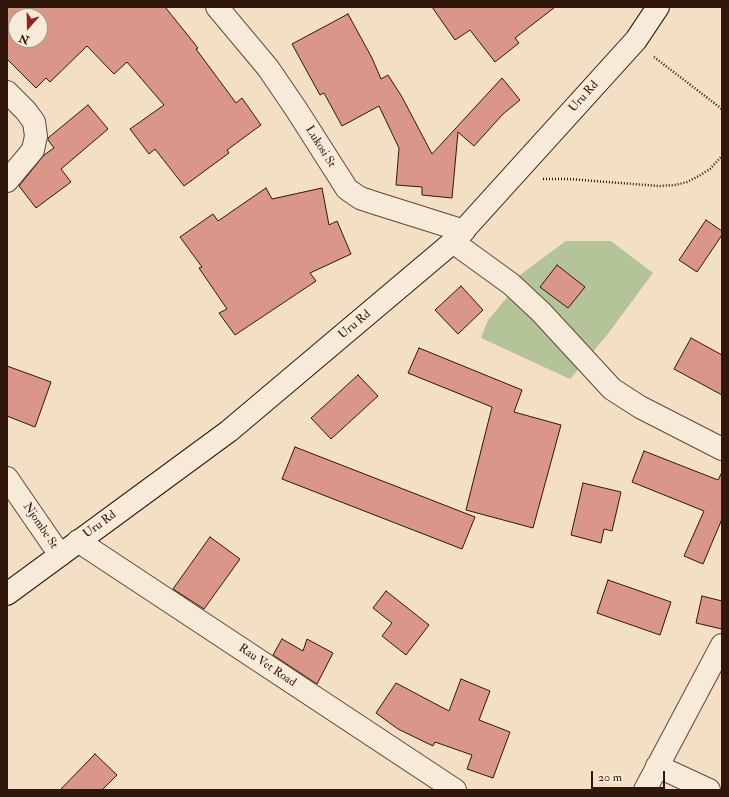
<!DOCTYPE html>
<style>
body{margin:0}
#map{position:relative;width:729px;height:797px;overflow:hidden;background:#f2dfc4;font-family:"IM FELL Double Pica",serif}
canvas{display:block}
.frame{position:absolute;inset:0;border:8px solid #31160c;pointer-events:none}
.north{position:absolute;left:8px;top:8px;width:40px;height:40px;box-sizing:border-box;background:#f7ead9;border:1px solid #a89587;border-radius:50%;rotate:200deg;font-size:11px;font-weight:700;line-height:16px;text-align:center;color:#31160c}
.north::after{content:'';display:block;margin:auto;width:14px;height:18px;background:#8f2418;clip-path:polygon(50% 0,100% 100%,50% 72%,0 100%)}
.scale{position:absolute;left:591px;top:771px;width:74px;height:18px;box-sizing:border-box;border:2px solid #31160c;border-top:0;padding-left:5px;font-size:12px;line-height:14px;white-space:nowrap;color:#31160c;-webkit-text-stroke:3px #f7ead9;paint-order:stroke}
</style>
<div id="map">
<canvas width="729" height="797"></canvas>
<div class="frame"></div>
<div class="north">N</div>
<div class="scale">20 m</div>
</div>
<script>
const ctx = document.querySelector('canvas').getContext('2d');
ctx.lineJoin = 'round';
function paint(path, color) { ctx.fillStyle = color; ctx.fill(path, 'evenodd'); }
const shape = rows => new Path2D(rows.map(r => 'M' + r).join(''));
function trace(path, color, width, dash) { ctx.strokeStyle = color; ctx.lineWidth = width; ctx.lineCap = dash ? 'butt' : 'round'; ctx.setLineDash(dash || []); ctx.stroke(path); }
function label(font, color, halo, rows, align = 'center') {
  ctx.font = font + ' "IM FELL Double Pica",serif'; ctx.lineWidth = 3.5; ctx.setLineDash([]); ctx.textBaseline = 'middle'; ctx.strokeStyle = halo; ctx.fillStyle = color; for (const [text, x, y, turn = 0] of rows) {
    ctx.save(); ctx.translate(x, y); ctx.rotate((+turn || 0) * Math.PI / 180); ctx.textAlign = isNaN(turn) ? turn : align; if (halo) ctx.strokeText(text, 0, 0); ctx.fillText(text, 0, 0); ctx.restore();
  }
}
const green = shape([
 [566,241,611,241,653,273,607,335,570,379,481,338,488,320,516,287,520,275]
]);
const building = shape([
 [7,7,165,7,198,48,196,49,236,103,242,98,261,125,227,150,229,153,184,186,155,149,149,154,130,129,164,105,127,62,114,74,87,46,50,82,46,78,36,88,7,59,7,7],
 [16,16,40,16,40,40,16,40,16,16],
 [432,7,555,7,515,38,519,43,495,62,470,30,455,40,432,7],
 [348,14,372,58,381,79,388,75,402,97,432,154,502,78,520,100,503,114,474,146,458,132,452,198,422,195,422,187,396,185,399,148,379,106,342,126,324,93,320,95,292,44,348,14],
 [88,105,108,129,61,169,71,182,36,208,19,186,44,155,54,148,48,140,48,138,88,105],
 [266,188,272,199,322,188,329,225,337,221,351,254,310,273,316,281,235,335,219,313,227,309,199,268,202,267,180,237,213,214,218,221,266,188],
 [706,220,722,231,722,235,697,272,679,260,706,220],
 [557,265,585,287,568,308,540,287,557,265],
 [461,286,483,310,458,334,435,310,461,286],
 [691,338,722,355,722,395,674,369,691,338],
 [419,348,522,390,514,412,561,425,533,528,466,510,492,407,408,373,419,348],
 [7,366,51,382,35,427,7,416,7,366],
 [358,375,378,396,331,439,311,418,358,375],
 [295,447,475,517,462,549,282,479,295,447],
 [644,451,718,480,722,472,722,519,703,564,684,556,704,511,632,482,644,451],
 [583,483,621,492,612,531,604,529,601,543,571,535,583,483],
 [210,537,240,559,204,609,173,589,210,537],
 [608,580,671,602,660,635,597,613,608,580],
 [386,591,429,625,406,655,382,636,392,623,373,608,386,591],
 [702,596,722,601,722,629,696,623,702,596],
 [282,639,303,651,307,639,333,653,317,684,273,655,282,639],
 [461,679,490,691,479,720,510,732,493,778,467,769,472,755,435,742,433,746,398,729,376,713,396,683,449,711,461,679],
 [95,754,117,775,102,790,60,790,95,754]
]);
const path = shape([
 [654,57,722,109],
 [543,179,569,179,659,186,675,185,687,182,699,176,710,169,722,156]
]);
const street = shape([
 [217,7,268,68,296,109,347,189,360,198,375,203,464,231],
 [7,92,26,111,34,122,36,136,33,150,7,181],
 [453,242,511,284,541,312,612,389,640,407,722,449],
 [7,478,60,555],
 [78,541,455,790],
 [657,766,709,790],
 [645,790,722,645]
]);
const secondary = shape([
 [7,594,229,431,453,242,636,40,658,7]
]);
const streetNames = [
 ["Uru Rd",584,97,-48],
 ["Lukosi St",320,147,58],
 ["Uru Rd",355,325,-40],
 ["Uru Rd",100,525,-36],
 ["Njombe St",40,526,56],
 ["Rau Vet Road",267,666,34]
];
paint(green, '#b5c399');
paint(building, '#da9689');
trace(building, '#31160c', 1);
trace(street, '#61483a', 24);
trace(secondary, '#31160c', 24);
trace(path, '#31160c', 2.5, [1, 2]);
trace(street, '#f7ead9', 22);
trace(secondary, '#f7ead9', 22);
label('12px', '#31160c', '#f7ead9', streetNames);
</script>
